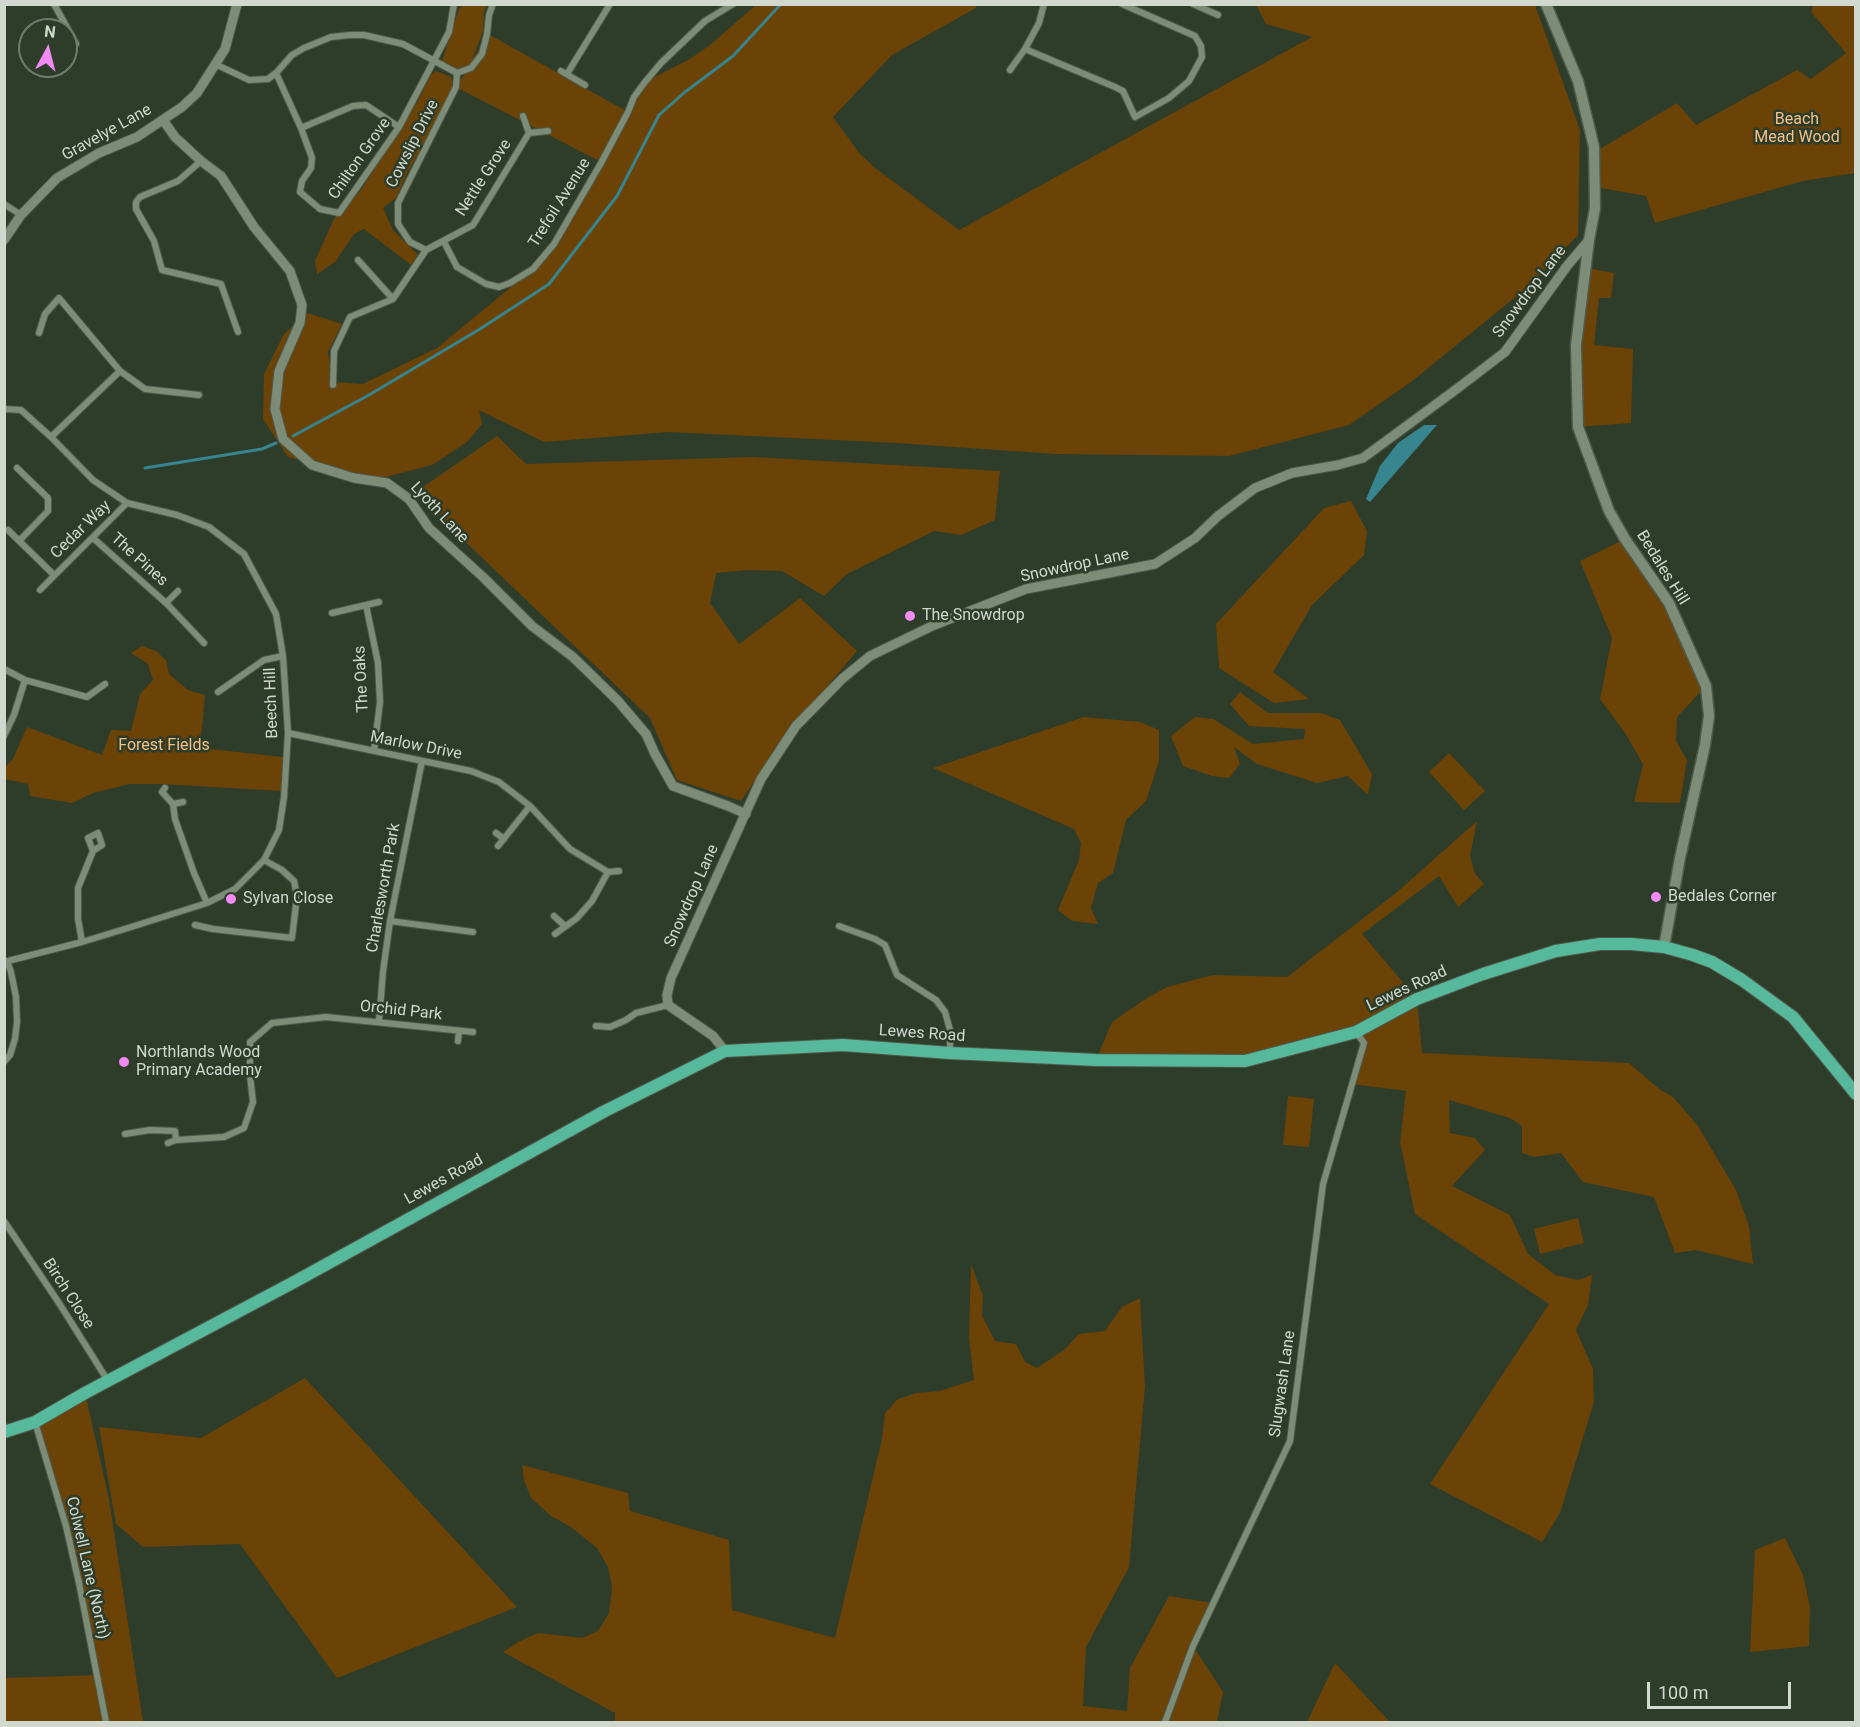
<!DOCTYPE html>
<style>
body{margin:0}
#map{position:relative;width:1860px;height:1727px;overflow:hidden;background:#2e3c2a;font-family:Roboto,sans-serif}
canvas{display:block}
.frame{position:absolute;inset:0;border:6px solid #d1d9ce;pointer-events:none}
.north{position:absolute;left:18px;top:18px;width:60px;height:60px;box-sizing:border-box;background:#2e3c2a;border:2px solid #6f7b6c;border-radius:50%;rotate:7deg;font-size:16px;font-weight:700;line-height:24px;text-align:center;color:#d1d9ce}
.north::after{content:'';display:block;margin:auto;width:21px;height:27px;background:#f28af3;clip-path:polygon(50% 0,100% 100%,50% 72%,0 100%)}
.scale{position:absolute;left:1647px;top:1682px;width:144px;height:27px;box-sizing:border-box;border:3px solid #d1d9ce;border-top:0;padding-left:8px;font-size:18px;line-height:21px;white-space:nowrap;color:#d1d9ce;-webkit-text-stroke:4px #2e3c2a;paint-order:stroke}
</style>
<div id="map">
<canvas width="1860" height="1727"></canvas>
<div class="frame"></div>
<div class="north">N</div>
<div class="scale">100 m</div>
</div>
<script>
const ctx = document.querySelector('canvas').getContext('2d');
ctx.lineJoin = 'round';
function paint(path, color) { ctx.fillStyle = color; ctx.fill(path, 'evenodd'); }
const shape = rows => new Path2D(rows.map(r => 'M' + r).join(''));
function trace(path, color, width, dash) { ctx.strokeStyle = color; ctx.lineWidth = width; ctx.lineCap = dash ? 'butt' : 'round'; ctx.setLineDash(dash || []); ctx.stroke(path); }
function label(font, color, halo, rows, align = 'center') {
  ctx.font = font + ' Roboto,sans-serif'; ctx.lineWidth = 5; ctx.setLineDash([]); ctx.textBaseline = 'middle'; ctx.strokeStyle = halo; ctx.fillStyle = color; for (const [text, x, y, turn = 0] of rows) {
    ctx.save(); ctx.translate(x, y); ctx.rotate((+turn || 0) * Math.PI / 180); ctx.textAlign = isNaN(turn) ? turn : align; if (halo) ctx.strokeText(text, 0, 0); ctx.fillText(text, 0, 0); ctx.restore();
  }
}
const green = shape([
 [463,5,487,5,484,11,483,31,472,60,488,34,628,112,645,82,690,59,710,45,756,5,975,5,976,8,892,55,833,117,860,154,875,168,959,230,1312,37,1266,24,1256,5,1535,5,1580,130,1578,235,1529,286,1411,382,1349,425,1229,456,1055,454,897,443,668,432,544,442,479,410,482,424,467,442,432,465,374,480,288,457,263,419,264,374,284,334,307,313,342,324,328,352,332,382,363,384,437,348,533,269,554,244,601,162,456,87,469,67,458,70,442,61,459,9],
 [1813,5,1855,5,1855,173,1803,181,1655,223,1646,196,1601,188,1600,149,1677,103,1696,125,1797,70,1811,79,1846,53,1811,12],
 [436,71,451,77,453,88,433,131,408,171,396,198,383,208,393,230,418,255,411,265,364,229,354,234,335,262,317,274,315,261,334,219,361,190,419,99,431,74],
 [1586,268,1614,273,1611,298,1599,298,1594,345,1633,349,1631,423,1578,427,1576,345],
 [497,436,526,464,753,457,1000,471,995,520,961,535,934,531,847,574,824,596,782,571,749,570,716,573,710,603,739,644,800,598,857,651,781,741,741,801,677,780,650,718,455,532,417,491],
 [1351,501,1367,531,1364,555,1312,605,1273,672,1309,699,1274,703,1219,668,1216,624,1324,508],
 [1625,539,1669,603,1706,686,1677,717,1676,741,1687,760,1680,803,1634,802,1643,764,1625,733,1600,699,1612,638,1580,561],
 [142,646,156,651,166,660,169,674,188,690,205,695,200,748,283,757,282,791,161,784,130,784,93,793,72,803,30,796,28,784,5,779,5,767,13,759,27,727,102,755,111,730,131,731,140,694,153,680,148,664,131,653],
 [1240,692,1268,713,1321,713,1340,720,1372,774,1368,795,1348,776,1317,783,1257,764,1234,747,1240,764,1229,778,1212,776,1183,766,1171,736,1195,717,1213,719,1253,744,1304,739,1305,729,1249,726,1230,704],
 [1084,717,1140,722,1159,730,1159,761,1146,801,1126,820,1113,873,1098,883,1091,908,1098,924,1072,921,1058,910,1079,860,1081,843,1074,829,933,768],
 [1449,753,1485,791,1464,810,1429,772],
 [1477,821,1470,856,1475,874,1484,884,1458,907,1439,876,1362,934,1417,999,1422,1053,1629,1063,1659,1089,1673,1097,1698,1126,1736,1190,1749,1226,1753,1264,1696,1250,1675,1253,1654,1197,1583,1182,1561,1153,1534,1157,1522,1153,1522,1126,1510,1118,1449,1100,1450,1133,1475,1138,1485,1150,1452,1186,1510,1215,1528,1254,1555,1275,1578,1280,1592,1275,1588,1305,1576,1330,1593,1369,1594,1402,1560,1513,1542,1542,1430,1484,1549,1304,1415,1214,1400,1142,1406,1091,1352,1084,1364,1043,1356,1032,1245,1061,1096,1060,1112,1022,1147,998,1167,987,1213,975,1287,977,1396,893],
 [1288,1096,1314,1099,1309,1147,1283,1145],
 [1578,1218,1584,1243,1540,1254,1534,1229],
 [971,1264,983,1296,982,1316,995,1341,1016,1344,1025,1362,1037,1368,1064,1350,1079,1334,1105,1331,1122,1307,1140,1298,1145,1386,1129,1567,1086,1647,1083,1706,1127,1711,1130,1668,1169,1596,1213,1603,1193,1646,1223,1692,1217,1722,615,1722,615,1713,503,1652,520,1641,538,1633,582,1638,598,1631,609,1613,612,1587,608,1567,597,1548,571,1527,551,1516,531,1498,524,1480,522,1465,628,1493,630,1511,729,1540,732,1610,835,1638,882,1439,885,1413,898,1399,916,1393,940,1391,974,1380,969,1338],
 [305,1378,517,1607,337,1678,240,1544,143,1547,116,1524,99,1427,201,1438],
 [85,1393,109,1499,143,1722,5,1722,4,1678,101,1675,79,1583,35,1422],
 [1785,1538,1803,1575,1810,1607,1809,1646,1750,1652,1755,1550],
 [1335,1663,1390,1722,1307,1722]
]);
const water = shape([
 [1424,425,1437,425,1370,502,1366,499,1380,466,1398,443]
]);
const stream = shape([
 [293,436,369,395,480,329,549,284,617,196,659,115,685,92,733,56,781,4],
 [145,468,262,449,276,443]
]);
const minor = shape([
 [54,4,76,44],
 [1193,4,1218,15],
 [1025,49,1115,87,1123,91,1135,117,1169,98,1189,81,1202,57,1201,46,1195,36,1122,4],
 [215,64,249,80,268,79,276,73,292,55,304,48,331,37,350,35,364,35,403,44,457,73,471,68,482,54,487,34,489,15,493,4],
 [1010,70,1025,49,1039,23,1044,4],
 [561,71,585,85],
 [276,73,301,128,312,158,311,168,302,181,300,192,320,209,339,213,399,127,449,32,454,4],
 [567,74,610,4],
 [523,116,529,133,548,131],
 [301,128,353,106,366,105,399,127],
 [201,161,178,181,140,197,136,202,136,209,154,241,162,270,221,284,238,332],
 [4,204,21,215],
 [444,242,457,267,486,284,499,287,510,283,533,269,554,244,601,163,628,112,634,97,645,82,661,63,705,21,733,4],
 [426,250,410,242,398,224,398,203,456,87,457,73],
 [426,250,473,225,529,133],
 [358,260,393,299],
 [39,333,45,314,59,298,120,371,145,389,199,395],
 [333,385,334,351,350,317,393,299,426,250],
 [4,409,21,410,51,437,93,480,127,503,177,515,209,527,244,554,276,614,283,656,288,733,284,797,279,830,264,860,235,889,207,903,128,928,82,942,4,962],
 [51,437,120,371],
 [17,468,48,498,48,511,19,541],
 [8,530,54,575],
 [93,538,166,603,204,643],
 [40,590,127,503],
 [166,603,178,591],
 [366,605,378,663,380,702,374,751],
 [332,613,379,602],
 [4,669,25,680,87,697,105,684],
 [218,692,264,660,283,656],
 [288,733,471,771,499,782,530,806,570,849,608,872,619,871],
 [4,736,14,715,25,680],
 [165,788,162,792,173,804,175,819,194,873,207,903],
 [173,804,183,802],
 [496,833,504,839],
 [498,846,530,806],
 [554,916,565,926],
 [390,921,473,932],
 [195,925,213,929,292,938,297,896,294,881,282,870,264,860],
 [839,926,875,939,885,945,897,975,936,1000,945,1012,947,1019,950,1030,950,1053],
 [555,934,577,918,592,901,608,872],
 [82,942,78,919,78,888,93,851,88,838,98,833,102,845,93,851],
 [379,1021,383,972,390,921,422,761],
 [596,1026,610,1027,626,1020,636,1013,668,1005],
 [458,1041,459,1031],
 [4,1062,10,1055,15,1039,17,1022,16,997,11,972,7,961],
 [125,1134,150,1130,175,1131,176,1140],
 [168,1143,176,1140,224,1137,244,1128,253,1102,250,1075,250,1042,272,1023,326,1017,473,1032],
 [4,1221,59,1303,108,1381],
 [35,1422,66,1526,79,1583,106,1722],
 [1165,1722,1193,1646,1290,1441,1323,1184,1364,1043,1356,1032]
]);
const tertiary = shape([
 [163,120,175,137,201,161,221,176,254,227,290,271,302,305,300,323,279,371,275,409,283,439,312,465,354,478,387,483,409,499,429,528,483,577,532,626,573,657,618,701,646,734,655,754,673,786,728,806,746,814],
 [4,240,21,215,57,178,99,153,137,137,182,107,197,93,225,49,237,4],
 [725,1051,713,1036,668,1005,667,995,671,978,761,779,796,726,842,679,870,656,932,626,1026,589,1155,564,1195,538,1218,516,1255,488,1292,473,1338,465,1363,458,1458,388,1505,352,1567,266,1589,240]
]);
const secondary = shape([
 [1546,4,1578,81,1594,147,1595,208,1589,240,1576,345,1578,427,1609,511,1625,539,1669,603,1706,686,1709,716,1705,745,1680,858,1664,947]
]);
const trunk = shape([
 [4,1432,35,1422,85,1393,296,1281,605,1111,725,1051,843,1045,950,1053,1096,1060,1245,1061,1356,1032,1417,999,1483,974,1556,951,1600,944,1631,944,1664,947,1693,955,1712,962,1742,980,1793,1017,1856,1094]
]);
const markers = [
 [910,616,6,"#f28af3"],
 [1656,897,6,"#f28af3"],
 [231,899,6,"#f28af3"],
 [124,1062,6,"#f28af3"]
];
const parkNames = [
 ["Beach",1797,120],
 ["Mead Wood",1797,138],
 ["Forest Fields",164,746]
];
const streetNames = [
 ["Gravelye Lane",107,133,-29],
 ["Cowslip Drive",413,144,-63],
 ["Chilton Grove",360,159,-55],
 ["Nettle Grove",484,178,-57],
 ["Trefoil Avenue",560,203,-58],
 ["Snowdrop Lane",1530,292,-53],
 ["Lyoth Lane",439,513,47],
 ["Cedar Way",81,530,-44],
 ["The Pines",139,560,42],
 ["Snowdrop Lane",1075,566,-12],
 ["Bedales Hill",1662,568,58],
 ["The Oaks",362,679,-93],
 ["Beech Hill",272,703,-92],
 ["Marlow Drive",416,746,11],
 ["Charlesworth Park",384,888,-80],
 ["Snowdrop Lane",692,896,-66],
 ["Lewes Road",1407,989,-25],
 ["Orchid Park",401,1011,6],
 ["Lewes Road",922,1034,4],
 ["Lewes Road",444,1180,-29],
 ["Birch Close",68,1294,57],
 ["Slugwash Lane",1283,1384,-82],
 ["Colwell Lane (North)",87,1568,77]
];
const poiNames = [
 ["The Snowdrop",922,616],
 ["Bedales Corner",1668,897],
 ["Sylvan Close",243,899],
 ["Northlands Wood",136,1053],
 ["Primary Academy",136,1071]
];
paint(green, '#6b4307');
paint(water, '#36858f');
trace(stream, '#36858f', 3);
trace(minor, '#4e594a', 8);
trace(tertiary, '#4e594a', 11);
trace(secondary, '#4e594a', 13);
trace(trunk, '#4e594a', 14);
trace(minor, '#7c8c77', 6);
trace(tertiary, '#7c8c77', 9);
trace(secondary, '#7c8c77', 10);
trace(trunk, '#56b99c', 12);
for (const [x, y, r, color] of markers) { const dot = new Path2D(); dot.arc(x, y, r, 0, 2 * Math.PI); ctx.fillStyle = color; ctx.fill(dot); trace(dot, '#2e3c2a', 2); }
label('16px', '#f4c086', '#2e3c2a', parkNames);
label('16px', '#d1d9ce', '#2e3c2a', streetNames);
label('16px', '#d1d9ce', '#2e3c2a', poiNames, 'left');
</script>
